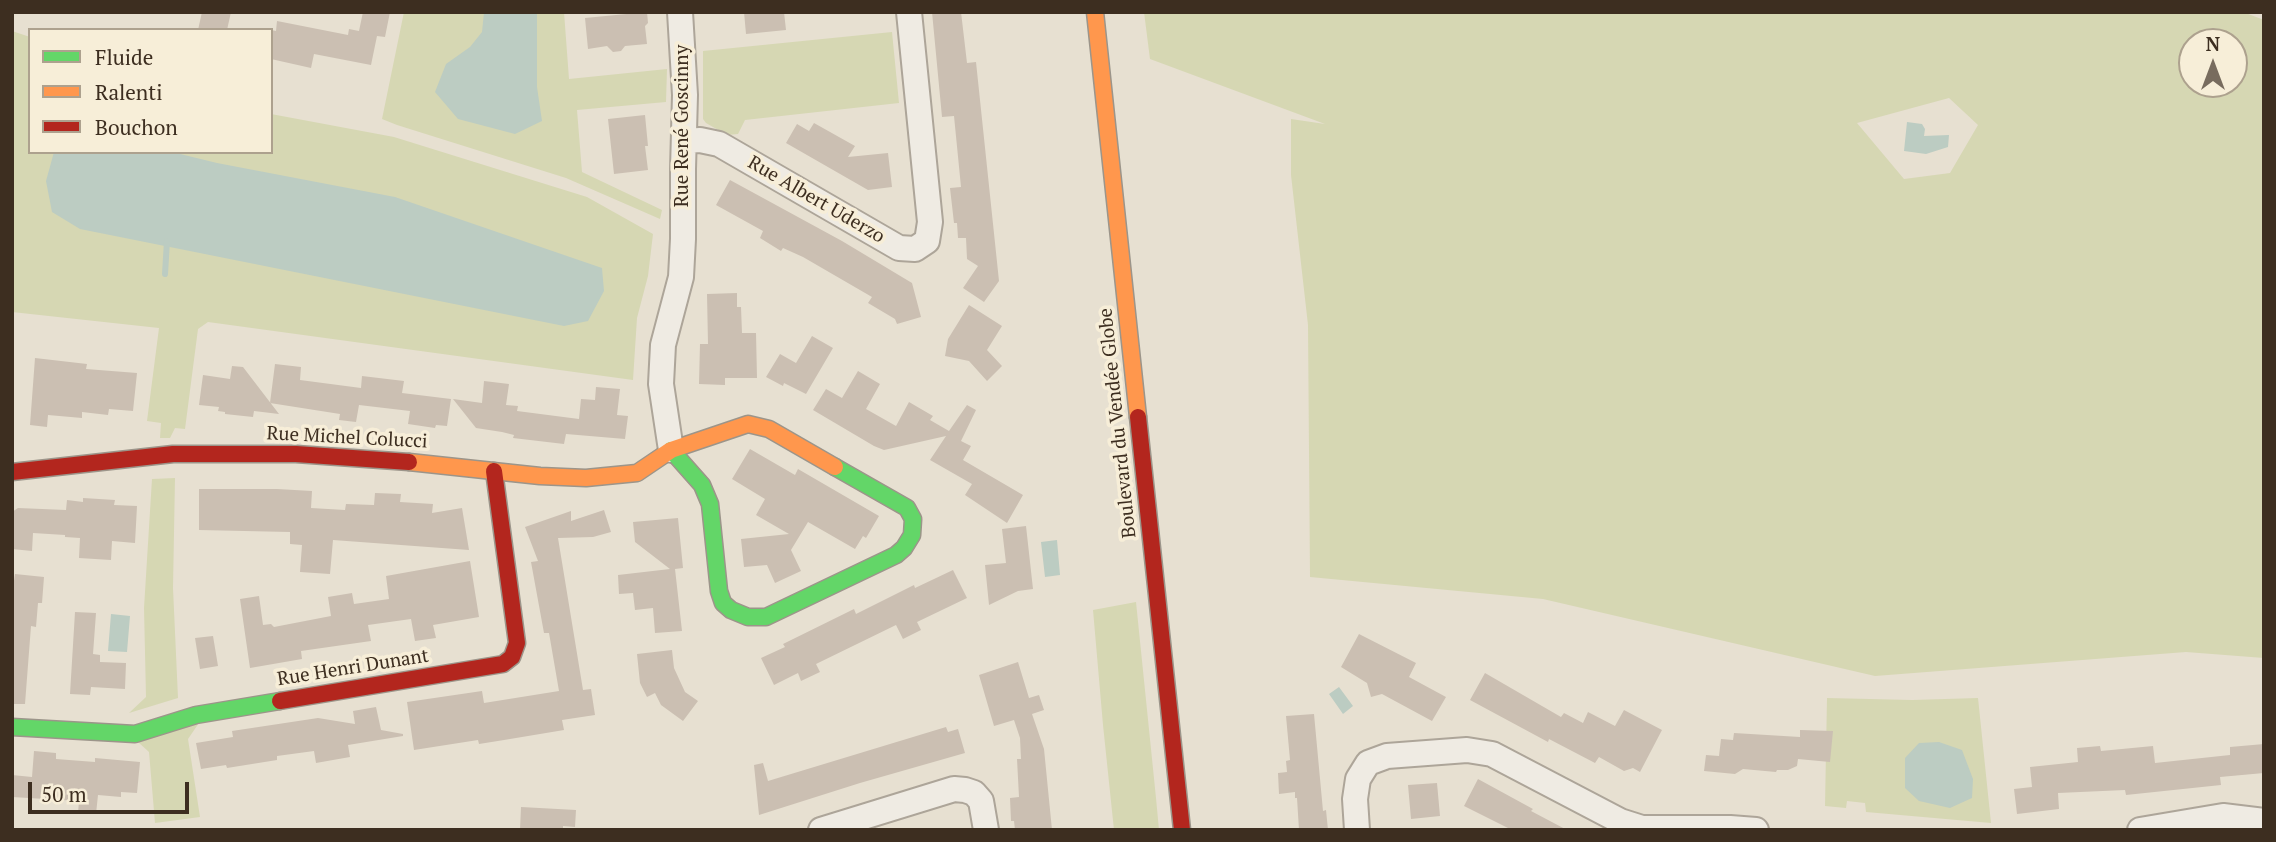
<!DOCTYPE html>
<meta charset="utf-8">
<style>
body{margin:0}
#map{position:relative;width:2276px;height:842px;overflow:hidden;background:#e7e0d1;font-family:"PT Serif",serif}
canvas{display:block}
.frame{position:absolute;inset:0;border:14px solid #3d2e20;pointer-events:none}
.legend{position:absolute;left:28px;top:28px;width:245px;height:126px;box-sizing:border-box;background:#f7eed8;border:2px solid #ada18e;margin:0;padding:9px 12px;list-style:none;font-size:21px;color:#3d2e20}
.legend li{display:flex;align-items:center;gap:14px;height:35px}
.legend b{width:35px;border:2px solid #ada18e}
.north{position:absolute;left:2178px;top:28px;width:70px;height:70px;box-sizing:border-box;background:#f7eed8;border:2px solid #ada18e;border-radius:50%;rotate:0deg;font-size:19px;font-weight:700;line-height:28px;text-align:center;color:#3d2e20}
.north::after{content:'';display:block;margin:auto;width:24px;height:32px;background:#786c5e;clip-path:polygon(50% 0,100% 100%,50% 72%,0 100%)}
.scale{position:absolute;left:28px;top:782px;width:161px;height:32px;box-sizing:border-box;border:4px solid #3d2e20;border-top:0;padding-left:9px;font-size:21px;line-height:24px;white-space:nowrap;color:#3d2e20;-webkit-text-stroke:5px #f7eed8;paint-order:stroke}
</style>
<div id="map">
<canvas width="2276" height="842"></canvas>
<div class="frame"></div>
<ul class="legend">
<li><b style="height:9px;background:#63d668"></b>Fluide</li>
<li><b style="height:9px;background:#ff974d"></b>Ralenti</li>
<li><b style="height:9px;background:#b3261e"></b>Bouchon</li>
</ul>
<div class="north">N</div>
<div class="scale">50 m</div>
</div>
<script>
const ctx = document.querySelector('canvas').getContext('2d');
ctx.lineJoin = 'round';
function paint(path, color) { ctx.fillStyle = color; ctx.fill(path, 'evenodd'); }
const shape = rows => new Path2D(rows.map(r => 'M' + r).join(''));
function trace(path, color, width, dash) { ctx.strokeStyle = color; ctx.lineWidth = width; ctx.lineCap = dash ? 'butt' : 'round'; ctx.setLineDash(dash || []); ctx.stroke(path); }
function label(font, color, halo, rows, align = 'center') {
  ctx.font = font + ' "PT Serif",serif'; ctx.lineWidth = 7; ctx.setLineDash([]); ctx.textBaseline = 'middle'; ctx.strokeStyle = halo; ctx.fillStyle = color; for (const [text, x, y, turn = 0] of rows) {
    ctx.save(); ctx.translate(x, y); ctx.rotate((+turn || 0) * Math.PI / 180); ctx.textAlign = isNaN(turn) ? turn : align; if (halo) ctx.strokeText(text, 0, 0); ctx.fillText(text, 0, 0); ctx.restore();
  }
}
const green = shape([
 [404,12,564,12,569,79,667,69,666,102,577,110,582,172,662,210,660,219,566,178,397,125,382,119],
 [1144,12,2243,12,2264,20,2264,658,2186,652,1875,676,1543,599,1310,577,1308,325,1291,175,1291,119,1325,124,1150,59],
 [2192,42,2234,42,2234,84,2192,84],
 [1949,98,1978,125,1950,173,1904,179,1857,123],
 [12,31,30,37,30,152,271,152,271,114,394,137,587,197,653,234,648,276,637,318,633,380,208,322,198,329,185,429,175,428,170,438,160,438,161,423,147,421,159,328,12,312],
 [892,32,899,103,745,120,738,134,727,135,706,123,703,119,703,51],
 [175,478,173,588,178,698,129,713,146,697,144,608,152,479],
 [1136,602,1156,798,1159,830,1114,830,1103,725,1093,610],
 [1827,698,1912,700,1978,698,1991,823,1866,812,1865,803,1847,801,1846,808,1825,806],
 [201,720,188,739,200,817,155,823,149,752,138,742]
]);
const water = shape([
 [484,12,537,12,537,87,542,121,515,134,458,119,435,92,446,64,470,47,482,32],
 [1907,122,1922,124,1925,129,1924,136,1949,135,1948,147,1926,154,1904,151],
 [54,152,172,152,217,163,395,197,602,268,604,291,588,321,564,326,80,229,52,212,46,181],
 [1057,540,1060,575,1045,577,1041,542],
 [111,614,130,616,127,652,108,651],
 [1339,687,1353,706,1343,714,1329,694],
 [1939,742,1962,750,1973,779,1972,798,1950,808,1919,801,1905,788,1905,758,1919,743]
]);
const stream = shape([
 [165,274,167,241]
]);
const building = shape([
 [202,12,231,12,227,30,198,30],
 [363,12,390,12,385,37,377,36,371,65,314,54,311,68,271,59,271,30,276,31,277,21,348,35,349,29,359,31],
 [647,12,648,23,645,26,647,44,625,46,621,51,613,52,607,46,588,49,585,18],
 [744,12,784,12,786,30,746,34],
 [932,12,961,12,967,63,976,62,999,281,984,302,963,288,978,266,967,259,966,238,958,238,957,223,954,223,950,188,961,187,954,116,942,117],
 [645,115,648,146,645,146,648,170,614,174,608,119],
 [814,123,855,146,848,157,888,153,892,187,868,190,786,143,797,124,809,131],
 [730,180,842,241,912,283,921,317,897,324,895,319,868,303,872,297,803,257,783,248,781,251,760,238,763,231,716,205],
 [737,293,737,307,741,307,742,333,756,333,757,378,725,378,725,385,699,384,700,344,708,344,707,294],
 [969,305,1002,326,987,350,1002,366,987,381,969,361,945,356,948,339],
 [812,336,833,348,806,394,784,383,783,386,766,377,780,354,796,363],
 [35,358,87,364,86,369,137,373,133,411,109,409,108,415,82,412,82,418,48,415,47,427,30,425],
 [275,364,301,367,300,380,361,388,362,376,404,381,402,393,451,399,447,426,436,425,435,428,408,424,410,411,359,405,356,422,339,420,340,414,270,403],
 [232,366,243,367,279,414,254,411,253,417,225,414,225,412,218,411,219,407,199,405,203,375,230,379],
 [858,371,880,384,866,409,896,426,909,402,933,416,930,420,949,431,967,405,976,410,961,441,971,446,963,460,1023,495,1007,523,965,495,972,484,930,460,946,436,884,450,874,446,813,410,826,389,842,398],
 [484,381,509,384,506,405,518,406,517,411,579,419,581,399,595,400,596,387,620,389,617,415,628,416,625,439,566,434,564,444,513,438,514,435,502,432,476,428,453,399,482,403],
 [750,449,795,475,798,469,879,516,866,538,863,536,855,549,808,522,791,550,801,571,775,583,767,565,744,567,741,539,789,534,756,515,765,499,732,479],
 [199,489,277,489,312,491,311,508,345,510,346,504,374,505,375,493,401,494,400,502,433,504,432,513,462,508,469,550,333,540,330,574,300,572,302,545,290,544,290,532,199,530],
 [83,498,115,500,114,505,137,506,135,543,112,541,111,560,79,558,80,538,65,537,65,535,33,533,32,551,12,549,12,512,18,508,66,510,67,500,83,502],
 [604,510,611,532,593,537,558,538,583,690,591,689,595,715,562,720,564,730,504,740,479,744,478,740,414,750,407,702,482,691,484,703,559,691,549,633,544,633,531,562,538,561,525,527,571,511,571,521],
 [678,518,683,568,675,569,682,631,655,633,653,608,635,610,633,593,619,594,618,575,670,569,635,542,633,522],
 [1026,526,1033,589,1018,591,989,605,985,565,1006,563,1002,529],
 [470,561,479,617,433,625,436,638,415,641,411,619,368,625,371,641,301,651,302,659,250,668,240,599,259,596,263,625,271,624,274,627,331,616,328,597,352,593,354,604,389,599,386,576],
 [953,570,967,598,917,622,921,630,903,639,896,625,816,664,820,672,801,681,798,673,774,685,761,658,785,647,783,644,854,609,856,614,914,585,915,588],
 [15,574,44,577,42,603,38,603,36,627,31,626,25,704,12,704,12,594],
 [75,612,96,613,93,654,100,655,100,662,126,663,125,689,91,687,90,695,70,694],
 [1359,634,1416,663,1409,677,1446,697,1432,721,1382,694,1371,697,1367,683,1341,667],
 [213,636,218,666,200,669,195,638],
 [672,650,674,668,685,692,698,701,683,721,661,705,655,693,647,697,640,683,637,654],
 [1018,662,1029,698,1039,695,1044,710,1032,714,1044,749,1052,830,1015,830,1014,821,1011,821,1010,798,1019,797,1017,759,1021,759,1020,738,1014,720,994,726,979,675],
 [1485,673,1561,717,1564,713,1583,723,1588,712,1615,726,1624,710,1662,730,1640,772,1633,768,1624,771,1599,757,1595,763,1549,739,1548,742,1470,700],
 [376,707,381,730,403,734,403,736,348,745,350,757,316,763,314,751,277,756,277,760,227,768,226,765,201,769,196,743,233,737,232,731,318,718,355,724,353,711],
 [1314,714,1323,811,1326,810,1328,830,1299,830,1297,798,1295,798,1295,792,1279,794,1278,773,1287,772,1286,761,1290,760,1286,716],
 [946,727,948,732,958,729,965,753,860,783,759,815,754,765,763,763,768,781],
 [1800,730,1833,731,1830,762,1798,759,1797,766,1788,770,1777,770,1776,772,1743,769,1735,774,1704,771,1706,755,1719,756,1721,739,1733,740,1734,733,1800,737],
 [2264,744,2264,773,2220,777,2221,785,2126,795,2125,790,2058,793,2059,809,2017,814,2014,789,2032,787,2030,767,2078,762,2077,748,2100,746,2101,751,2153,746,2155,763,2230,755,2230,747],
 [34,751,56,753,56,759,95,762,95,758,140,762,137,793,121,792,121,797,98,795,96,814,78,813,79,801,12,797,12,775,32,777],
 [1478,779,1533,809,1531,811,1567,830,1512,830,1464,806],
 [1437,783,1440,816,1411,819,1408,785],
 [521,807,576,810,575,827,563,826,563,830,520,830]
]);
const street = shape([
 [685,141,700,140,719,144,899,248,915,249,927,241,930,222,909,12],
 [671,450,661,384,663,345,681,277,683,239,683,169,685,95,680,12],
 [821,830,954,789,965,790,974,793,981,801,986,830],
 [1357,830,1355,799,1358,779,1368,763,1387,756,1467,750,1492,754,1620,821,1642,828,1730,828,1756,830],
 [2140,830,2223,816,2264,821]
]);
const fast = shape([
 [671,450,702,485,710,504,719,591,723,603,731,610,748,617,766,617,896,555,904,548,912,535,913,519,907,508,835,467],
 [12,727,135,734,196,715,280,701]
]);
const slow = shape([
 [1095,12,1138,417],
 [409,462,540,476,586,478,637,473,671,450,748,424,769,429,835,467]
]);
const jam = shape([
 [1138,417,1182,830],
 [12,472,173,454,296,454,409,462],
 [280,701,503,664,512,657,517,643,494,471]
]);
const streetNames = [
 ["Rue René Goscinny",683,126,-90],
 ["Rue Albert Uderzo",816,200,30],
 ["Boulevard du Vendée Globe",1118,423,-96],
 ["Rue Michel Colucci",347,438,3],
 ["Rue Henri Dunant",353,668,-9]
];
paint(green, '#d6d7b3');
paint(water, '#bcccc2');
trace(stream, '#bcccc2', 6);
paint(building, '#cbbfb2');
trace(street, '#ada599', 28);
trace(fast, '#9c958a', 19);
trace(slow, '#9c958a', 19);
trace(jam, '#9c958a', 19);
trace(street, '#efebe3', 24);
trace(fast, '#63d668', 16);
trace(slow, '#ff974d', 16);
trace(jam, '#b3261e', 16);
label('19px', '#3d2e20', '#f7eed8', streetNames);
</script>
